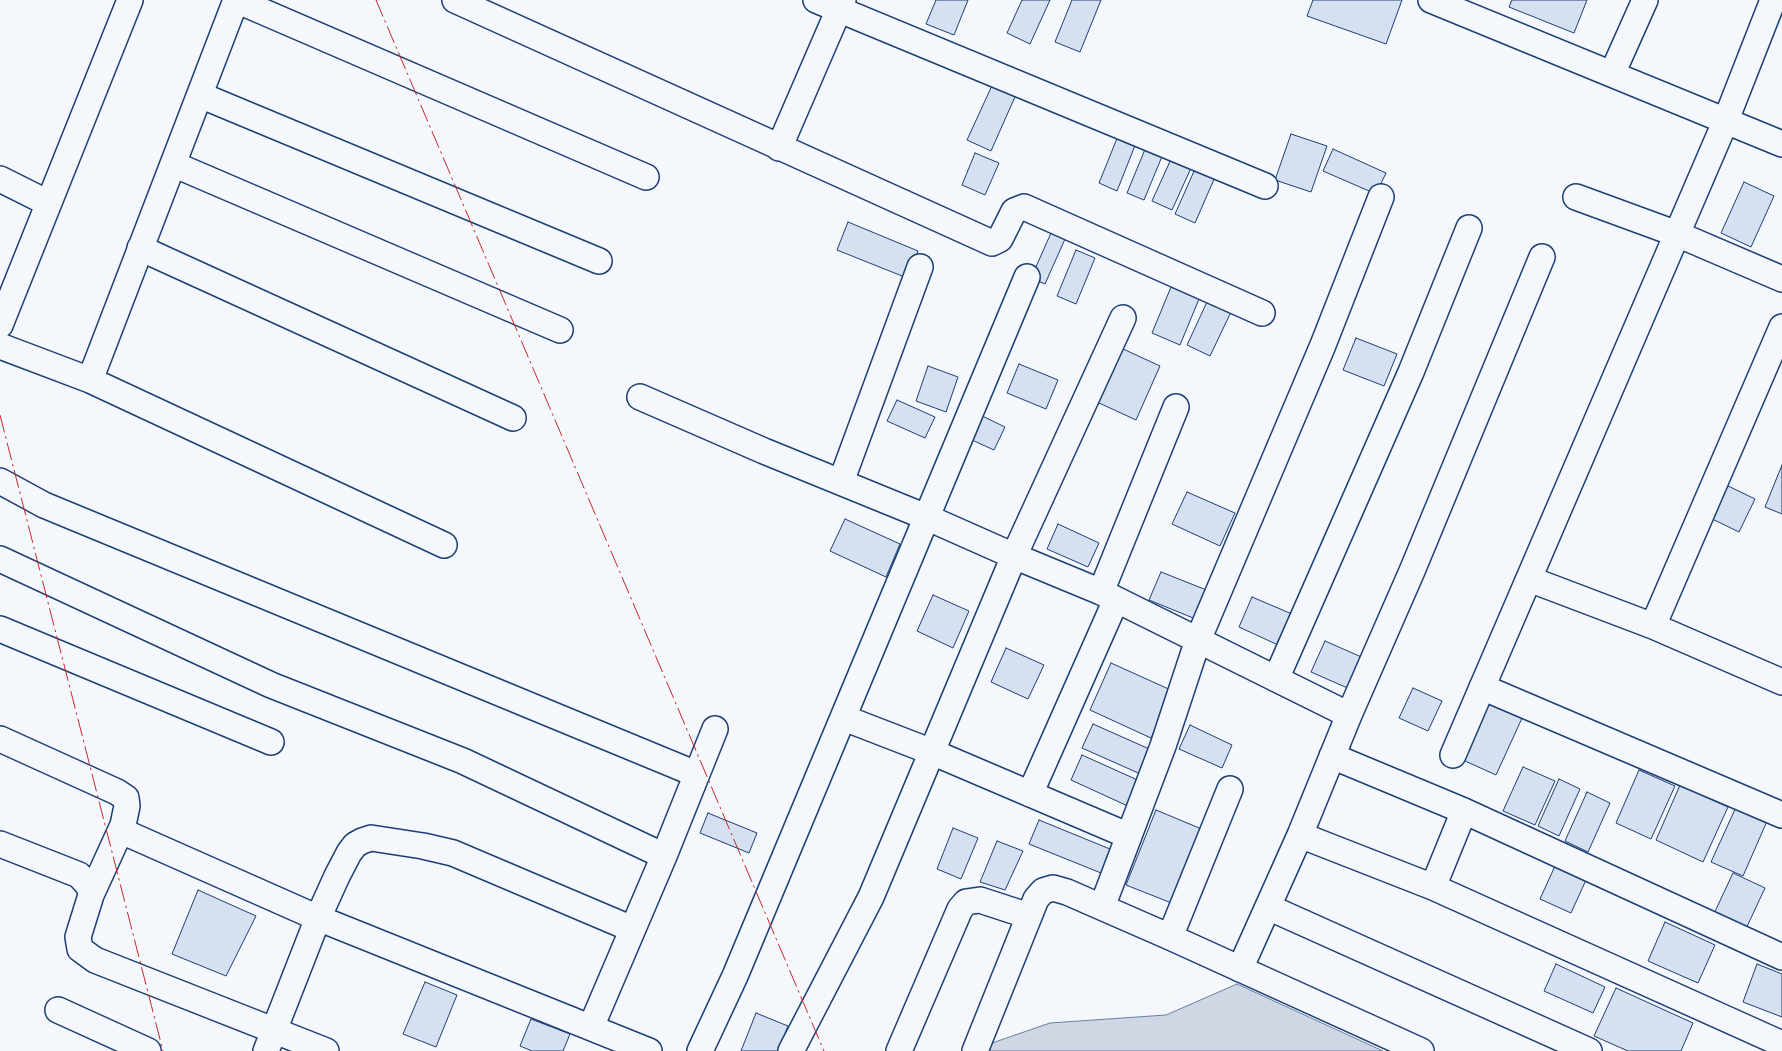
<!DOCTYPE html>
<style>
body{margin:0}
canvas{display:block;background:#f4f7fb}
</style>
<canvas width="1782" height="1051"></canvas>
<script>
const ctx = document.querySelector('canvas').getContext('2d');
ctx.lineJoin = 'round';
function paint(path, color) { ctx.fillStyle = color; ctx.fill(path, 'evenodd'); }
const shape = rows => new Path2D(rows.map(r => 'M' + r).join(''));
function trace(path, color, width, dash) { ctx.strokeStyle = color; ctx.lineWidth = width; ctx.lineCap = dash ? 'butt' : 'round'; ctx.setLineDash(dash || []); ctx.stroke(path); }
const water = shape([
 [1237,984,1383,1051,969,1051,1050,1023,1166,1015,1237,984]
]);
const building = shape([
 [936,0,968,0,954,35,926,24,936,0],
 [1022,0,1050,0,1030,44,1007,33,1022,0],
 [1072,0,1101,0,1080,52,1055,42,1072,0],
 [1313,0,1402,0,1386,44,1307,16,1313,0],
 [1512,0,1587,0,1574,33,1509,7,1512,0],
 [995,79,1018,90,991,151,967,140,995,79],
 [1291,134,1327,146,1311,192,1275,180,1291,134],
 [1118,136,1136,143,1117,191,1099,183,1118,136],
 [1146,147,1163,154,1144,200,1127,193,1146,147],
 [1333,149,1386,173,1376,194,1323,171,1333,149],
 [975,153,999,163,985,195,962,185,975,153],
 [1171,159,1191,168,1172,210,1152,201,1171,159],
 [1195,169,1215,177,1195,223,1175,214,1195,169],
 [1744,182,1774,196,1751,247,1721,233,1744,182],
 [848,222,918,251,907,278,837,250,848,222],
 [1051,233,1065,239,1045,284,1031,278,1051,233],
 [1076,250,1095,258,1076,304,1057,296,1076,250],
 [1171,287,1199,299,1180,345,1152,333,1171,287],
 [1207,302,1231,312,1210,356,1187,345,1207,302],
 [1356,338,1397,354,1384,386,1343,370,1356,338],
 [1121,348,1160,366,1136,420,1097,402,1121,348],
 [1019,364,1058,380,1046,409,1007,393,1019,364],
 [928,366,958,377,946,412,916,401,928,366],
 [897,400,935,417,925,438,887,421,897,400],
 [972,411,1005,427,994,450,961,435,972,411],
 [1782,465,1782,514,1765,507,1782,465],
 [1722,483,1755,499,1739,532,1706,516,1722,483],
 [1187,492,1235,513,1220,546,1172,524,1187,492],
 [845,519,900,544,886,577,830,551,845,519],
 [1058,524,1099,543,1088,567,1047,549,1058,524],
 [1161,572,1209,591,1198,620,1149,600,1161,572],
 [933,595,969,611,953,648,917,631,933,595],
 [1252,597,1292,614,1278,645,1239,627,1252,597],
 [1325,641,1366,659,1352,690,1311,672,1325,641],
 [1006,648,1044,665,1028,699,991,682,1006,648],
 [1111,663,1173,691,1151,738,1090,710,1111,663],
 [1413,688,1442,701,1428,731,1399,718,1413,688],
 [1490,701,1523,716,1496,775,1463,760,1490,701],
 [1093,724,1156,752,1145,776,1082,748,1093,724],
 [1190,725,1232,745,1222,768,1179,749,1190,725],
 [1082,755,1142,782,1130,807,1071,780,1082,755],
 [1523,767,1555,781,1535,825,1503,811,1523,767],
 [1639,770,1675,786,1651,839,1616,823,1639,770],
 [1559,779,1580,789,1559,836,1538,826,1559,779],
 [1680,785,1728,807,1703,862,1656,840,1680,785],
 [1587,792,1610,803,1588,852,1565,841,1587,792],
 [1737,805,1768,819,1743,876,1711,862,1737,805],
 [1156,810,1204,830,1174,904,1126,885,1156,810],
 [708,813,757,833,749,853,700,833,708,813],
 [1039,820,1110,849,1101,873,1029,844,1039,820],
 [953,828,978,838,961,879,937,869,953,828],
 [997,841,1023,851,1005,890,980,882,997,841],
 [1560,855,1591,869,1571,913,1540,899,1560,855],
 [1733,873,1765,888,1744,933,1712,918,1733,873],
 [198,890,256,916,226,976,172,954,198,890],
 [1665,922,1715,945,1698,983,1648,961,1665,922],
 [1556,964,1605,987,1593,1013,1544,991,1556,964],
 [1757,964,1782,974,1782,1017,1743,1002,1757,964],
 [425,982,457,995,436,1047,403,1034,425,982],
 [1616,988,1693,1023,1681,1051,1628,1051,1594,1036,1616,988],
 [756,1013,788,1026,778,1051,741,1051,756,1013],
 [531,1019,570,1034,563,1051,532,1051,520,1046,531,1019]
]);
const street = shape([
 [236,0,646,177],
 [455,0,992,243,1000,239,1014,211,1024,207,1262,313],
 [816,0,1265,186],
 [1431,0,1782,144],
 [1612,74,1645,0],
 [200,95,599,261],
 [779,148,843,0],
 [173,164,560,330],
 [0,179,48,203],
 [1576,197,1677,234,1782,279],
 [140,248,513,418],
 [0,325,130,0],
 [0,346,90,380,444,545],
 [90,380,236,0],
 [640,397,764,451,926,517,1014,556,1101,592,1349,715],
 [0,481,44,505,696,774],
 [841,482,920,267],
 [0,559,271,685,463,761,664,856],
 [1529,579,1653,626,1782,682],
 [1101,592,1176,407],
 [1653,626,1782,327],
 [0,629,271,742],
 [1276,679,1411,372,1469,228],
 [1482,687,1782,815],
 [844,718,932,752,1129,836],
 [0,739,117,792,126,798,127,806,123,825,126,833,318,918,649,1051],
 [1453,755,1677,234,1726,120,1773,0],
 [1332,756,1464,811,1782,957],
 [1030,794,1116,600],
 [1300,835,1433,887,1782,1044],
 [0,844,79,875,89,886,91,895,78,937,80,949,95,960,326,1051],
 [1433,887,1464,811],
 [91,895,123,825],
 [1102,907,1163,746,1198,640,1323,345,1381,197],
 [1268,907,1589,1051],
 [1170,937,1230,789],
 [1240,969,1300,835,1349,715,1412,571,1542,257],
 [58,1010,148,1051],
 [591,1027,664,856,715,729],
 [266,1051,318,918,337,876,349,853,355,845,362,841,371,838,423,846,453,853,632,929],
 [700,1051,735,976,1027,277],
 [791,1051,871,897,1014,556,1123,318],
 [899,1051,960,909,966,902,980,900,1029,916],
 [975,1051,1036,899,1043,891,1053,888,1067,892,1170,937,1421,1051]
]);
const power = shape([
 [376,0,824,1051],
 [0,415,163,1051]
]);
paint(water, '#cfd7e4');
trace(water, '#687fa3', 1);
paint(building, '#d5e0f0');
trace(building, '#1d3f73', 1);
trace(street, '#1d3f73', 28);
trace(street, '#f4f7fb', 25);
trace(power, '#c62828', 1, [18, 4, 2.5, 4]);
</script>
